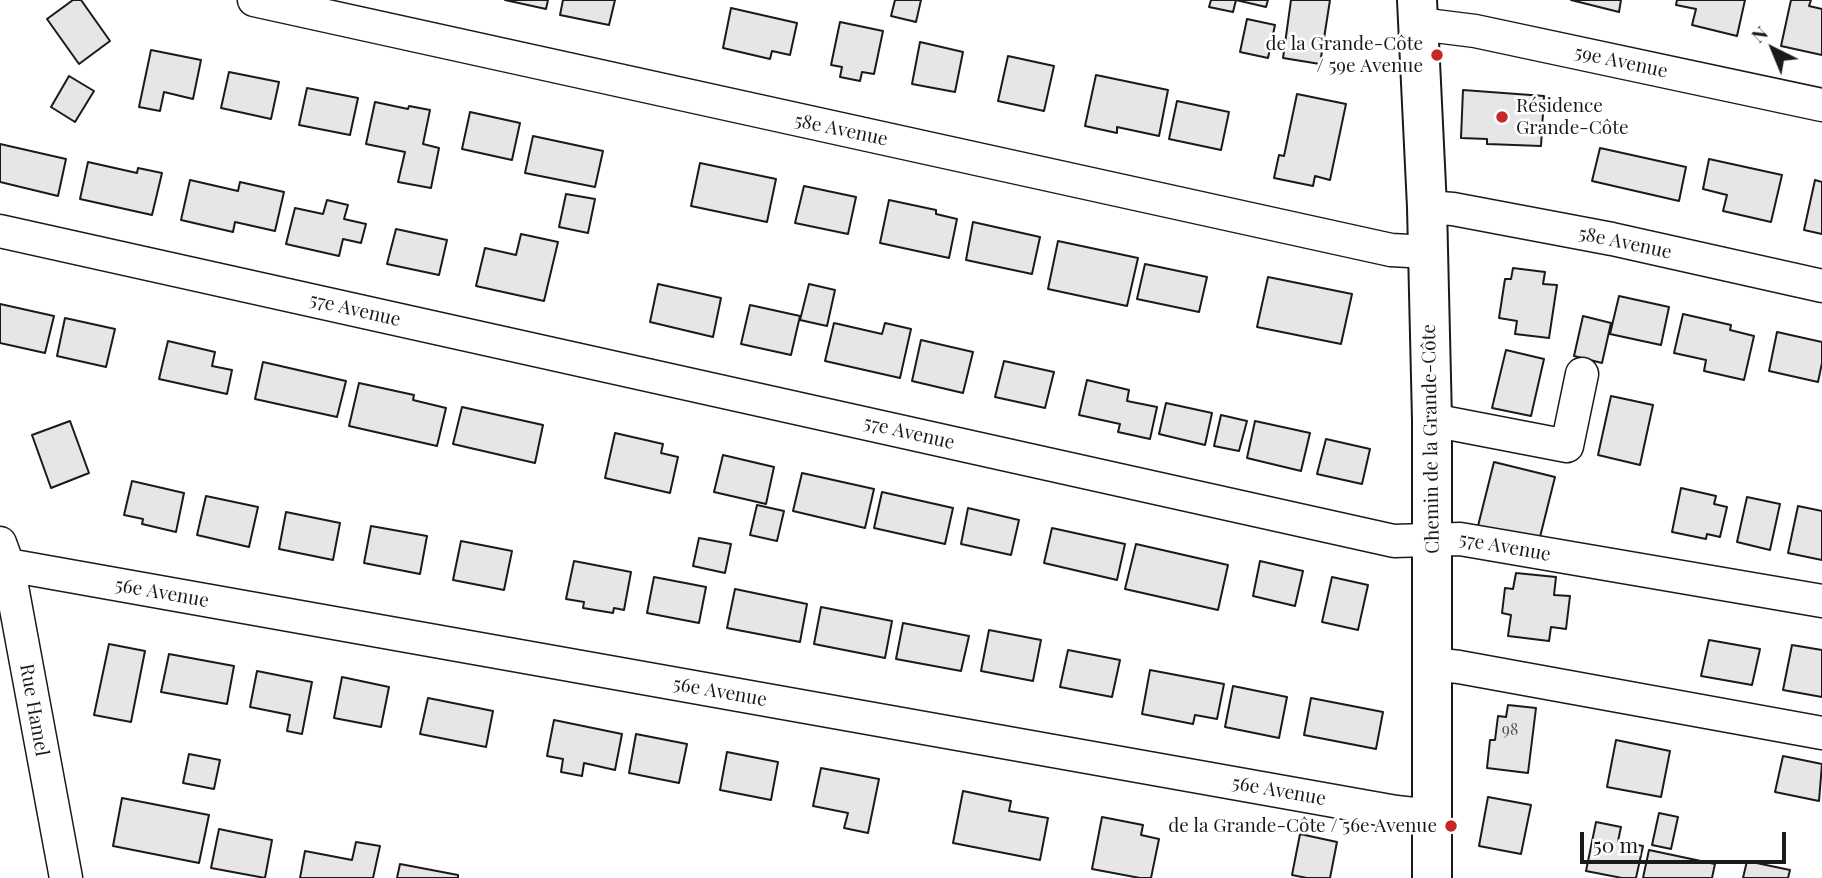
<!DOCTYPE html>
<meta charset="utf-8">
<style>
body{margin:0}
#map{position:relative;width:1822px;height:878px;overflow:hidden;background:#fff;font-family:"Playfair Display",serif}
canvas{display:block}
.north{position:absolute;left:1738px;top:14px;width:70px;height:70px;-webkit-text-stroke:5px #fff;paint-order:stroke;rotate:317deg;font-size:19px;font-weight:700;line-height:28px;text-align:center;color:#1a1a1a}
.north::after{content:'';display:block;margin:auto;width:24px;height:32px;background:#1a1a1a;clip-path:polygon(50% 0,100% 100%,50% 72%,0 100%)}
.scale{position:absolute;left:1580px;top:832px;width:206px;height:32px;box-sizing:border-box;border:4px solid #1a1a1a;border-top:0;padding-left:9px;font-size:21px;line-height:24px;white-space:nowrap;color:#1a1a1a;-webkit-text-stroke:5px #fff;paint-order:stroke}
</style>
<div id="map">
<canvas width="1822" height="878"></canvas>
<div class="north">N</div>
<div class="scale">50 m</div>
</div>
<script>
const ctx = document.querySelector('canvas').getContext('2d');
ctx.lineJoin = 'round';
function paint(path, color) { ctx.fillStyle = color; ctx.fill(path, 'evenodd'); }
const shape = rows => new Path2D(rows.map(r => 'M' + r).join(''));
function trace(path, color, width, dash) { ctx.strokeStyle = color; ctx.lineWidth = width; ctx.lineCap = dash ? 'butt' : 'round'; ctx.setLineDash(dash || []); ctx.stroke(path); }
function label(font, color, halo, rows, align = 'center') {
  ctx.font = font + ' "Playfair Display",serif'; ctx.lineWidth = 5; ctx.setLineDash([]); ctx.textBaseline = 'middle'; ctx.strokeStyle = halo; ctx.fillStyle = color; for (const [text, x, y, turn = 0] of rows) {
    ctx.save(); ctx.translate(x, y); ctx.rotate((+turn || 0) * Math.PI / 180); ctx.textAlign = isNaN(turn) ? turn : align; if (halo) ctx.strokeText(text, 0, 0); ctx.fillText(text, 0, 0); ctx.restore();
  }
}
const building = shape([
 [73,0,81,0,110,41,79,64,47,19,73,0],
 [505,0,548,0,546,9,505,0],
 [563,0,615,0,609,25,560,15,563,0],
 [895,0,921,0,916,22,891,16,895,0],
 [1211,0,1268,0,1266,7,1236,0,1233,12,1209,7,1211,0],
 [1291,0,1330,0,1320,64,1283,58,1291,0],
 [1571,0,1621,0,1619,12,1571,0],
 [1677,0,1745,0,1737,36,1692,25,1696,9,1676,5,1677,0],
 [1791,0,1811,0,1809,6,1822,9,1822,55,1781,46,1791,0],
 [731,8,797,23,790,55,772,51,770,59,723,48,731,8],
 [1247,19,1275,25,1268,58,1240,52,1247,19],
 [840,22,883,31,874,74,862,72,860,81,840,77,842,67,831,65,840,22],
 [920,42,963,52,955,92,912,84,920,42],
 [151,50,201,60,193,99,164,92,160,111,139,107,151,50],
 [1008,56,1054,66,1044,111,998,101,1008,56],
 [229,72,279,82,271,119,221,108,229,72],
 [1096,75,1168,90,1159,136,1117,127,1117,133,1085,126,1096,75],
 [69,76,94,91,75,122,51,107,69,76],
 [307,88,358,98,350,135,299,125,307,88],
 [1463,90,1544,96,1541,146,1487,144,1487,139,1461,138,1463,90],
 [1297,94,1346,104,1330,180,1315,176,1313,186,1274,178,1279,155,1284,156,1297,94],
 [1177,101,1229,112,1221,150,1169,139,1177,101],
 [375,102,408,109,409,106,430,110,423,144,439,148,431,188,398,182,405,152,366,144,375,102],
 [470,112,520,123,512,160,462,149,470,112],
 [533,136,603,151,595,187,525,173,533,136],
 [0,144,66,159,58,196,0,182,0,144],
 [1600,148,1686,167,1679,201,1592,181,1600,148],
 [1709,159,1782,175,1771,222,1723,211,1727,195,1703,189,1709,159],
 [88,162,137,173,138,168,162,173,152,215,80,199,88,162],
 [700,163,776,179,767,222,691,206,700,163],
 [190,180,238,191,240,182,284,192,275,231,235,222,233,232,181,220,190,180],
 [1815,180,1822,182,1822,234,1804,230,1815,180],
 [804,186,856,197,848,234,795,223,804,186],
 [566,194,595,199,588,233,559,227,566,194],
 [327,200,348,205,344,219,366,224,361,243,343,239,339,256,286,244,295,208,323,214,327,200],
 [889,200,936,210,936,214,957,219,949,258,880,243,889,200],
 [973,222,1040,237,1032,274,966,260,973,222],
 [396,229,447,240,439,275,387,264,396,229],
 [521,234,558,242,544,301,476,286,485,248,516,255,521,234],
 [1058,241,1138,258,1127,306,1048,289,1058,241],
 [1145,264,1207,277,1199,312,1137,299,1145,264],
 [1513,268,1545,272,1543,284,1557,285,1549,338,1515,334,1517,321,1499,318,1505,279,1511,279,1513,268],
 [1268,277,1352,294,1341,344,1257,327,1268,277],
 [658,284,721,298,713,337,650,322,658,284],
 [809,284,835,290,827,326,800,320,809,284],
 [1619,296,1669,307,1661,345,1610,334,1619,296],
 [0,304,54,316,45,353,0,343,0,304],
 [750,305,800,316,791,355,741,344,750,305],
 [1683,314,1731,325,1730,330,1754,336,1744,380,1704,371,1706,360,1674,353,1683,314],
 [1583,316,1611,323,1602,363,1574,356,1583,316],
 [65,318,115,329,106,367,57,356,65,318],
 [834,323,882,334,885,323,911,329,900,378,825,361,834,323],
 [1777,332,1822,342,1822,363,1818,382,1769,371,1777,332],
 [921,340,973,352,963,393,912,381,921,340],
 [168,341,215,352,212,366,232,370,227,394,159,379,168,341],
 [1506,350,1544,359,1531,416,1492,408,1506,350],
 [1004,361,1054,372,1045,408,995,397,1004,361],
 [263,362,346,381,337,417,255,399,263,362],
 [1087,380,1129,390,1127,401,1157,407,1150,439,1118,432,1120,424,1079,415,1087,380],
 [359,383,414,395,413,400,446,408,437,446,349,426,359,383],
 [1611,396,1653,405,1640,465,1598,455,1611,396],
 [1166,403,1212,413,1205,445,1159,434,1166,403],
 [462,407,543,425,535,463,453,444,462,407],
 [1221,415,1247,421,1239,451,1214,446,1221,415],
 [70,421,89,473,51,488,32,435,70,421],
 [1255,421,1310,433,1301,471,1247,458,1255,421],
 [615,433,663,444,661,453,678,457,670,493,605,478,615,433],
 [1326,439,1370,449,1362,484,1317,474,1326,439],
 [723,455,774,467,766,504,714,492,723,455],
 [1494,462,1555,477,1539,541,1478,526,1494,462],
 [802,473,874,489,865,528,793,511,802,473],
 [132,481,184,493,176,532,142,524,143,519,124,515,132,481],
 [1681,488,1716,496,1714,504,1727,507,1720,537,1707,534,1706,539,1672,532,1681,488],
 [882,492,953,508,945,544,874,528,882,492],
 [206,496,258,507,249,547,197,535,206,496],
 [1747,497,1780,504,1770,550,1737,542,1747,497],
 [757,505,784,511,777,541,750,535,757,505],
 [1798,506,1822,511,1822,560,1788,553,1798,506],
 [968,508,1019,520,1011,555,961,544,968,508],
 [286,512,340,523,333,560,279,549,286,512],
 [371,526,427,536,420,574,364,563,371,526],
 [1052,528,1125,544,1117,580,1044,563,1052,528],
 [699,538,731,544,725,573,693,566,699,538],
 [461,541,512,551,504,590,453,580,461,541],
 [1136,544,1228,565,1218,610,1125,589,1136,544],
 [574,561,631,572,624,610,614,608,613,613,583,608,584,602,566,599,574,561],
 [1260,561,1303,571,1295,606,1253,596,1260,561],
 [1516,573,1556,577,1554,595,1570,596,1566,629,1551,627,1549,641,1508,636,1511,615,1502,613,1505,588,1513,589,1516,573],
 [654,577,706,587,699,623,647,613,654,577],
 [1332,577,1368,585,1358,630,1322,622,1332,577],
 [735,589,807,604,800,642,727,628,735,589],
 [821,607,892,621,885,658,814,644,821,607],
 [903,623,969,636,961,671,896,659,903,623],
 [989,630,1041,640,1033,681,981,671,989,630],
 [1709,640,1760,649,1752,685,1701,676,1709,640],
 [109,644,145,651,131,722,94,715,109,644],
 [1792,645,1822,650,1822,697,1783,690,1792,645],
 [1068,650,1120,660,1112,697,1060,687,1068,650],
 [169,654,234,666,227,704,161,692,169,654],
 [1150,670,1224,684,1217,719,1195,715,1193,724,1142,714,1150,670],
 [257,671,312,682,302,734,287,731,290,715,250,707,257,671],
 [342,677,389,687,381,727,334,718,342,677],
 [1233,686,1287,697,1279,738,1225,727,1233,686],
 [428,698,493,711,486,747,420,734,428,698],
 [1311,698,1383,712,1376,749,1304,735,1311,698],
 [1508,705,1536,708,1528,773,1487,768,1490,740,1495,740,1498,716,1506,717,1508,705],
 [554,720,622,734,615,770,584,763,582,776,561,772,563,759,547,756,554,720],
 [636,734,687,744,679,783,629,773,636,734],
 [1616,740,1670,751,1661,797,1607,787,1616,740],
 [727,752,778,762,771,800,720,790,727,752],
 [189,754,220,760,214,789,183,783,189,754],
 [1783,756,1822,764,1819,801,1775,792,1783,756],
 [821,768,879,779,868,833,844,828,848,813,813,806,821,768],
 [963,791,1011,801,1009,811,1048,818,1040,860,953,843,963,791],
 [1488,797,1531,805,1521,854,1479,846,1488,797],
 [122,798,209,815,199,863,113,846,122,798],
 [1659,813,1678,817,1671,849,1652,845,1659,813],
 [1102,817,1143,825,1141,835,1159,839,1151,878,1140,878,1092,869,1102,817],
 [1596,822,1621,827,1618,841,1643,846,1636,878,1622,878,1586,871,1596,822],
 [219,829,272,840,265,878,211,868,219,829],
 [1300,834,1337,842,1330,878,1307,878,1292,875,1300,834],
 [356,842,380,846,373,878,300,878,305,851,352,860,356,842],
 [1649,850,1715,864,1712,878,1643,878,1649,850],
 [1747,861,1790,870,1788,878,1743,878,1747,861],
 [400,864,458,875,458,878,397,878,400,864]
]);
const minor = shape([
 [254,0,1391,250,1428,252],
 [1419,24,1475,31,1822,105],
 [1427,207,1453,209,1612,239,1822,286],
 [0,231,1394,541,1460,539,1822,601],
 [1432,420,1567,446,1582,374],
 [0,543,8,565,66,878],
 [8,565,1396,812,1433,816],
 [1433,664,1459,667,1822,733]
]);
const major = shape([
 [1417,0,1427,207,1432,420,1432,878]
]);
const markers = [
 [1437,55,7,"#c62828"],
 [1502,117,7,"#c62828"],
 [1451,826,7,"#c62828"]
];
const numberNames = [
 ["98",1510,730]
];
const poiNames = [
 ["de la Grande-Côte",1423,44],
 ["/ 59e Avenue",1423,66],
 ["Résidence",1516,106,"left"],
 ["Grande-Côte",1516,128,"left"],
 ["de la Grande-Côte / 56e Avenue",1437,826]
];
const streetNames = [
 ["59e Avenue",1621,62,12],
 ["58e Avenue",841,130,12],
 ["58e Avenue",1625,243,12],
 ["57e Avenue",355,310,13],
 ["57e Avenue",909,433,13],
 ["Chemin de la Grande-Côte",1431,439,-91],
 ["57e Avenue",1505,547,10],
 ["56e Avenue",162,593,10],
 ["56e Avenue",720,692,10],
 ["Rue Hamel",34,710,80],
 ["56e Avenue",1279,791,10]
];
paint(building, '#e6e6e6');
trace(building, '#1a1a1a', 2);
trace(minor, '#1a1a1a', 35);
trace(major, '#1a1a1a', 42);
trace(minor, '#fff', 32);
trace(major, '#fff', 38);
for (const [x, y, r, color] of markers) { const dot = new Path2D(); dot.arc(x, y, r, 0, 2 * Math.PI); ctx.fillStyle = color; ctx.fill(dot); trace(dot, '#fff', 2.5); }
label('16px', '#4d4d4d', null, numberNames);
label('19px', '#1a1a1a', '#fff', poiNames, 'right');
label('19px', '#1a1a1a', '#fff', streetNames);
</script>
